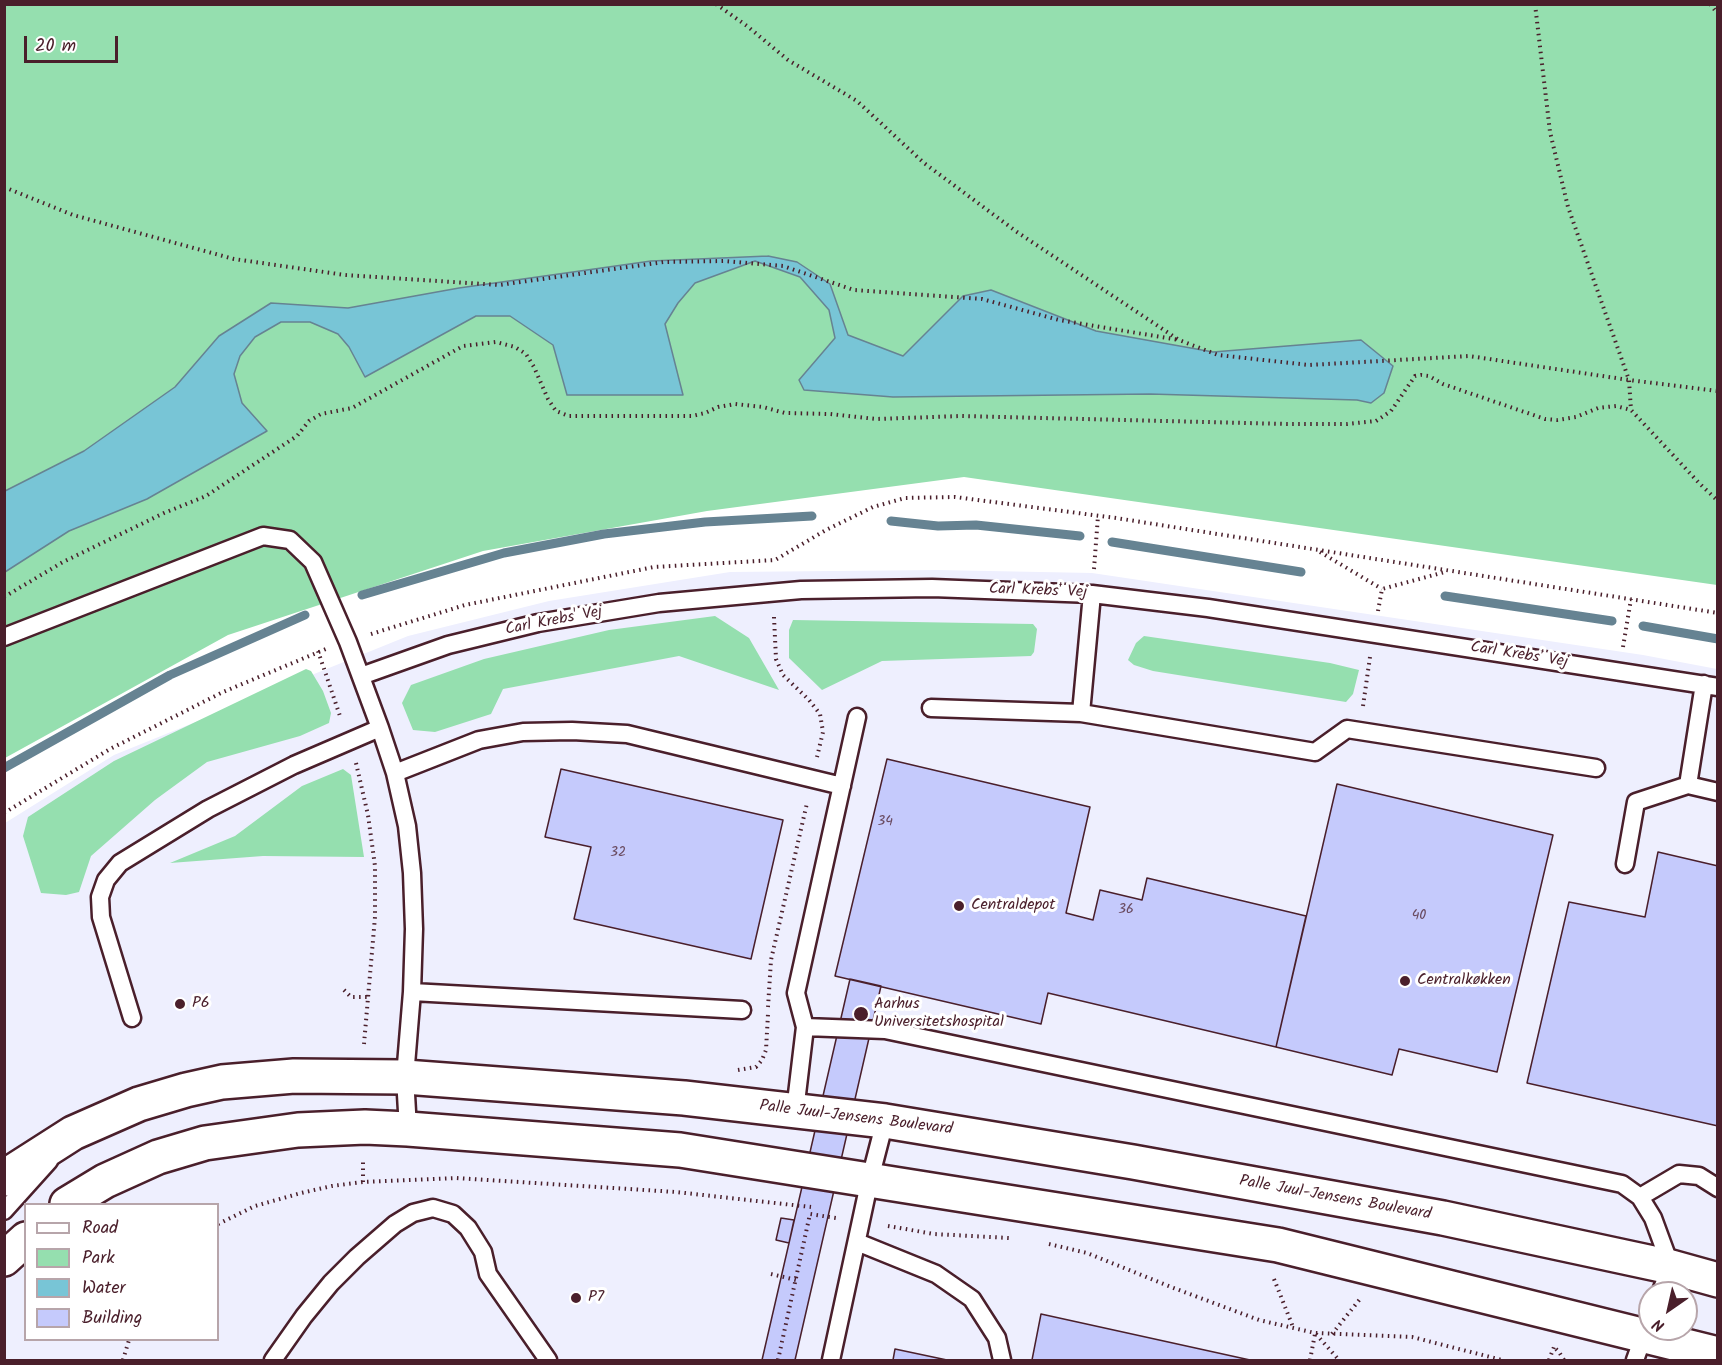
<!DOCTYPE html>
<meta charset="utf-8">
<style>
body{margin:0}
#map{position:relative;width:1722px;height:1365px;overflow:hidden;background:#fff;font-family:Kalam,sans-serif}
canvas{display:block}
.frame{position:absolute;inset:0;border:6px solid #4a1f2b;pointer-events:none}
.legend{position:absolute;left:24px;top:1203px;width:195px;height:138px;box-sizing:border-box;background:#fff;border:2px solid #b7a5aa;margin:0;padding:8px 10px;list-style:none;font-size:18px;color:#4a1f2b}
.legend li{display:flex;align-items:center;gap:12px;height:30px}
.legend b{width:30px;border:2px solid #b7a5aa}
.north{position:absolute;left:1638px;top:1281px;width:60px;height:60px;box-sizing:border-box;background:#fff;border:2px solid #b7a5aa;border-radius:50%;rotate:214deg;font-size:16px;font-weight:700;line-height:24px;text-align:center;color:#4a1f2b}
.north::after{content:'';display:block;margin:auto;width:21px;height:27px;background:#4a1f2b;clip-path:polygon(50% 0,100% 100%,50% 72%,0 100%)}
.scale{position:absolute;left:24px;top:36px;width:94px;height:27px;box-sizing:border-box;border:3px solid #4a1f2b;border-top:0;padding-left:8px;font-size:18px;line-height:21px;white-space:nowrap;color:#4a1f2b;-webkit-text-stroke:4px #fff;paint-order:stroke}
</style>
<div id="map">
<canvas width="1722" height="1365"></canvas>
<div class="frame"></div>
<ul class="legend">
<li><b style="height:8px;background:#fff"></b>Road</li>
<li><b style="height:16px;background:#95dfaf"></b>Park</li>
<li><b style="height:16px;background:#78c5d6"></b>Water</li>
<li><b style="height:16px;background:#c5cafc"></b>Building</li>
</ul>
<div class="north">N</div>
<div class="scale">20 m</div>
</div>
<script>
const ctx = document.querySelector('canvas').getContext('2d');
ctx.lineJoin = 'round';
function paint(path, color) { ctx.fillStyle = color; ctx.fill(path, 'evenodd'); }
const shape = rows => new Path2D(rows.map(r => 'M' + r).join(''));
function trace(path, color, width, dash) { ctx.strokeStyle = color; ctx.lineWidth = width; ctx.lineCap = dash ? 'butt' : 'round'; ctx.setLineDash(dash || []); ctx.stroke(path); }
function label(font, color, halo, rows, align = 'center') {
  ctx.font = font + ' Kalam,sans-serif'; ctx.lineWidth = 6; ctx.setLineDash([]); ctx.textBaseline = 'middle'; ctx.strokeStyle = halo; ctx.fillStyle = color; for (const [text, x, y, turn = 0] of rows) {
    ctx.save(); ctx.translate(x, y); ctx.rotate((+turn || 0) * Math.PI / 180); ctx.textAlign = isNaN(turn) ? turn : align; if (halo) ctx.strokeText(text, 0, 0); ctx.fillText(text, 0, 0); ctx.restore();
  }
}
const built = shape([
 [937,570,1092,573,1643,655,1717,669,1717,1360,5,1360,5,823,114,755,408,636,549,601,730,572],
 [26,1204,218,1204,218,1340,26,1340],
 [1650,1293,1686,1293,1686,1329,1650,1329]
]);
const green = shape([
 [5,5,1717,5,1717,585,964,477,707,511,483,551,228,635,5,758],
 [715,616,749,638,779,690,679,656,503,689,491,714,435,732,413,730,402,703,411,685,484,659,609,630],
 [793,620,1033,624,1037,629,1034,652,1031,656,882,661,822,690,789,658,789,630],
 [1144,636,1330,663,1359,670,1353,694,1346,702,1153,671,1134,665,1128,660,1136,643],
 [306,669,311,671,323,691,331,713,329,723,300,736,207,762,155,800,91,856,79,892,66,895,41,893,23,836,28,817,114,761],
 [343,769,351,775,364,857,263,856,170,863,235,836,302,786]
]);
const water = shape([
 [768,256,797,262,830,284,848,335,903,356,963,296,991,290,1096,331,1213,352,1361,340,1393,366,1384,393,1371,403,1357,400,1150,394,893,397,804,390,799,380,835,338,829,310,800,277,755,261,695,283,678,303,665,324,683,395,567,395,553,345,510,316,476,316,365,377,349,347,338,334,310,322,281,322,255,337,240,356,234,374,242,403,267,431,147,499,69,531,5,572,5,491,84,451,175,387,219,336,271,303,348,308,459,288,651,261,768,256]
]);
const stream = shape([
 [891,521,938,526,976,525,1080,536],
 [1112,542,1301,572],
 [362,595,504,553,604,534,705,522,812,516],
 [1445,596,1612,621],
 [1643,626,1718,639],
 [4,768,170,675,305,615]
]);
const building = shape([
 [887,759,1090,807,1066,913,1093,920,1100,890,1142,900,1147,878,1306,916,1276,1047,1048,993,1041,1024,835,976,887,759],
 [561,769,783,820,751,959,574,919,591,847,545,837,561,769],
 [1337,784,1553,835,1497,1072,1399,1049,1392,1075,1276,1047,1337,784],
 [1658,852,1718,866,1718,1126,1527,1083,1569,902,1645,917,1658,852],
 [850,979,881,986,795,1360,762,1360,850,979],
 [781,1218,794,1220,789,1243,776,1240,781,1218],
 [1041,1314,1250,1360,1032,1360,1041,1314],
 [895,1349,947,1360,893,1360,895,1349]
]);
const path = shape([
 [716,4,747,26,788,60,857,101,924,163,1017,232,1179,340,1218,355,1309,365,1469,356,1629,380,1718,391],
 [1535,4,1550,132,1568,207,1629,380,1631,410],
 [1710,4,1718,14],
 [4,187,73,215,234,259,345,275,499,285,664,262,724,261,783,266,854,290,982,299,1059,320,1179,340],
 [1320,552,1382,589],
 [1094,569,1098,516],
 [4,597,63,562,164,513,206,496,297,436,309,421,321,414,352,408,463,346,496,342,515,347,526,354,534,367,548,399,556,411,569,416,692,416,705,413,718,407,735,404,763,407,785,413,830,414,876,419,961,416,1287,424,1347,424,1376,421,1391,411,1415,376,1421,375,1429,376,1443,384,1545,419,1557,420,1576,417,1598,408,1616,406,1631,410,1700,484,1718,501],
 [1378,611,1382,589,1445,572],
 [774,617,776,659,783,675,809,700,820,714,823,732,817,757],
 [371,634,465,605,654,567,775,560,826,530,873,507,905,498,955,497,1116,518,1718,613],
 [1623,647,1631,599],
 [318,651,341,719],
 [1363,706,1370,657],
 [356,763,368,815,375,866,375,917,364,1044],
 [4,813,110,749,223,692,326,649],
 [344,990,351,997,369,997],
 [768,1007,771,960,807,803],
 [738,1070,756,1067,762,1060,766,1050,768,1014],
 [363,1182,363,1159],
 [218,1224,255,1206,301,1193,332,1186,363,1182,456,1178,676,1192,811,1207],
 [888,1226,934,1234,1009,1238],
 [1049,1244,1087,1253,1171,1287,1259,1320,1315,1333,1412,1337,1502,1360],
 [771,1274,796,1280],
 [1274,1279,1293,1327],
 [1316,1334,1339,1360],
 [1332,1334,1360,1299],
 [1556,1349,1559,1352,1564,1360],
 [123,1360,129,1340],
 [778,1360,810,1214,836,1218],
 [1310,1360,1315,1334],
 [1549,1360,1554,1347]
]);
const lane = shape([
 [4,637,263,536,290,540,313,562,348,642,380,728,395,773,407,826,412,873,414,929,412,992,405,1077,408,1129],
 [361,676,448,645,538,623,659,603,801,590,932,588,1092,594,1208,608,1718,687],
 [931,708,1081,713,1315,752,1347,729,1596,768],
 [1081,713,1092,594],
 [395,773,479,740,523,732,572,731,627,734,842,786],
 [1688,785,1718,792],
 [1625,864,1636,802,1688,785,1704,684],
 [412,992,742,1010],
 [132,1018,101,917,100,897,106,880,120,863,208,809,294,765,380,728],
 [805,1027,885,1030,1622,1184,1640,1197,1653,1218,1671,1267,1660,1293],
 [795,1111,805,1027,796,993,857,717],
 [1640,1197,1679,1174,1699,1176,1718,1188],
 [4,1211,49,1161],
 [857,1242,936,1274,972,1299,997,1338,1002,1360],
 [273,1360,304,1316,331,1283,357,1257,395,1224,413,1213,433,1208,453,1214,468,1228,483,1252,488,1274,548,1360],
 [831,1360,870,1179,885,1121],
 [1635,1360,1650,1318]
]);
const secondary = shape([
 [4,1179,12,1172,73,1133,139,1104,186,1090,222,1082,294,1076,405,1077,684,1098,885,1121,1133,1162,1443,1218,1671,1267,1718,1280],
 [67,1204,105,1181,158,1157,205,1143,298,1130,365,1127,408,1129,680,1150,1278,1245,1718,1354],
 [4,1259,26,1239]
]);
const markers = [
 [959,906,6,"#4a1f2b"],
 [1405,981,6,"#4a1f2b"],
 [180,1004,6,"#4a1f2b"],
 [861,1014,8,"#4a1f2b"],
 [576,1298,6,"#4a1f2b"]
];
const numberNames = [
 ["34",885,823],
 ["32",618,854],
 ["36",1126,911],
 ["40",1419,917]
];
const streetNames = [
 ["Carl Krebs' Vej",1038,592,2],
 ["Carl Krebs' Vej",554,622,-11],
 ["Carl Krebs' Vej",1519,656,9],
 ["Palle Juul-Jensens Boulevard",856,1119,7],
 ["Palle Juul-Jensens Boulevard",1335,1199,10]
];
const poiNames = [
 ["Centraldepot",971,906],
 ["Centralkøkken",1417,981],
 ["P6",192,1004],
 ["Aarhus",874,1005],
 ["Universitetshospital",874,1023],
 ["P7",588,1298]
];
paint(built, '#eeeffe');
paint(green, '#95dfaf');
paint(water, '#78c5d6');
trace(water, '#668392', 1.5);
trace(stream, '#668392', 9);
paint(building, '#c5cafc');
trace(building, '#4a1f2b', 1.5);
trace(lane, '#4a1f2b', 21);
trace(secondary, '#4a1f2b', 38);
trace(path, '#4a1f2b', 4, [1.5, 4.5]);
trace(lane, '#fff', 16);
trace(secondary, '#fff', 33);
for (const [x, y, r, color] of markers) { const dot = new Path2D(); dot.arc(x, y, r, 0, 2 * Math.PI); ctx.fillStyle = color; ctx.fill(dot); trace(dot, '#fff', 2); }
label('14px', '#694a5f', null, numberNames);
label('16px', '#4a1f2b', '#fff', streetNames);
label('16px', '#4a1f2b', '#fff', poiNames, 'left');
</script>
